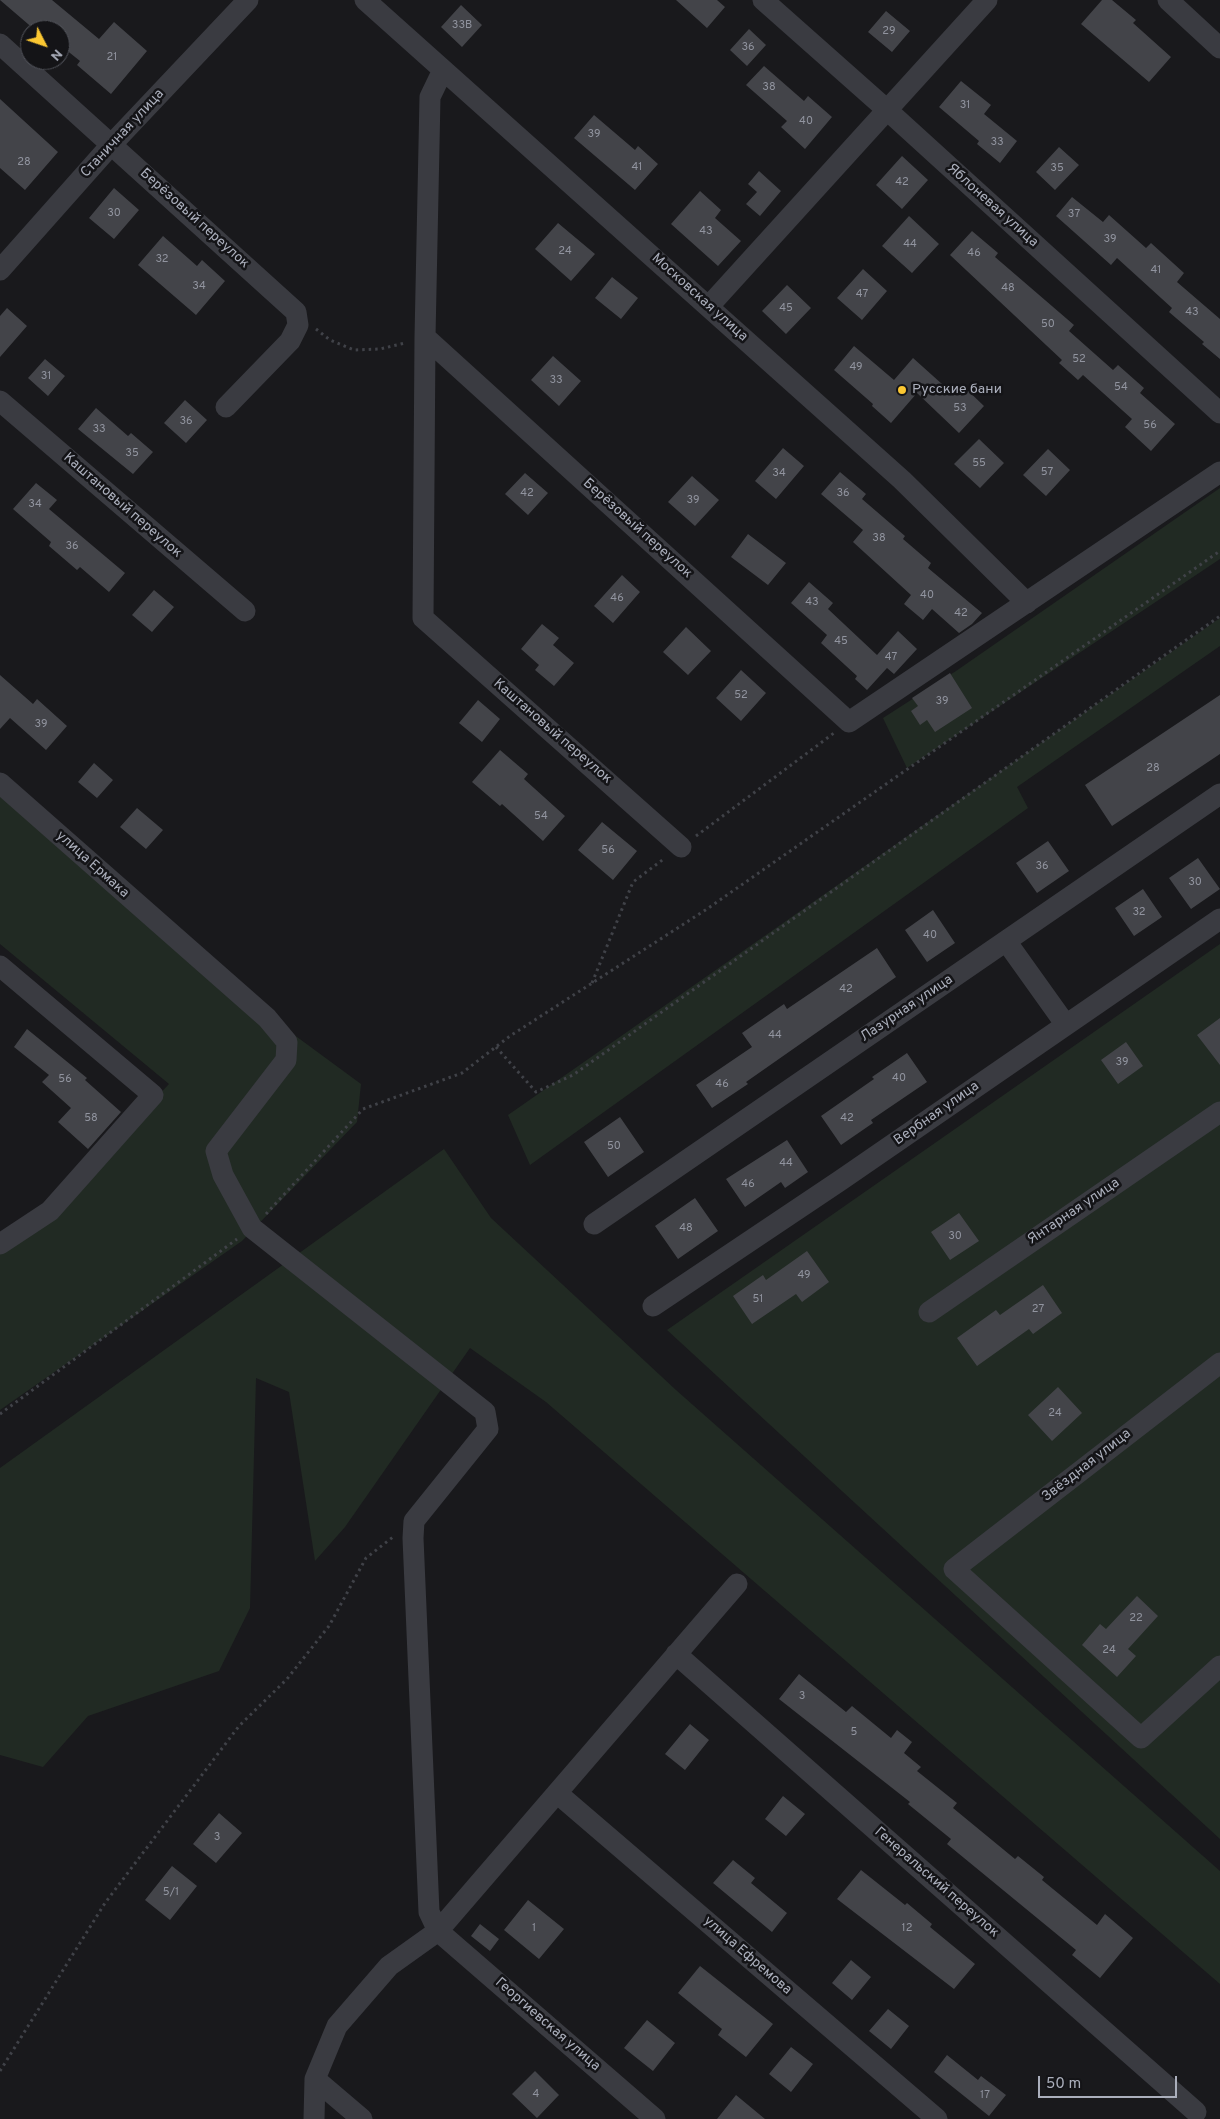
<!DOCTYPE html>
<meta charset="utf-8">
<style>
body{margin:0}
#map{position:relative;width:1220px;height:2119px;overflow:hidden;background:#19191c;font-family:Overpass,sans-serif}
canvas{display:block}
.north{position:absolute;left:20px;top:20px;width:50px;height:50px;box-sizing:border-box;background:#141417;border:1px solid #505259;border-radius:50%;rotate:131deg;font-size:14px;font-weight:700;line-height:20px;text-align:center;color:#abafbc}
.north::after{content:'';display:block;margin:auto;width:18px;height:22px;background:#fbc732;clip-path:polygon(50% 0,100% 100%,50% 72%,0 100%)}
.scale{position:absolute;left:1038px;top:2076px;width:139px;height:22px;box-sizing:border-box;border:2px solid #abafbc;border-top:0;padding-left:6px;font-size:15px;line-height:18px;white-space:nowrap;color:#abafbc;-webkit-text-stroke:4px #141417;paint-order:stroke}
</style>
<div id="map">
<canvas width="1220" height="2119"></canvas>
<div class="north">N</div>
<div class="scale">50 m</div>
</div>
<script>
const ctx = document.querySelector('canvas').getContext('2d');
ctx.lineJoin = 'round';
function paint(path, color) { ctx.fillStyle = color; ctx.fill(path, 'evenodd'); }
const shape = rows => new Path2D(rows.map(r => 'M' + r).join(''));
function trace(path, color, width, dash) { ctx.strokeStyle = color; ctx.lineWidth = width; ctx.lineCap = dash ? 'butt' : 'round'; ctx.setLineDash(dash || []); ctx.stroke(path); }
function label(font, color, halo, rows, align = 'center') {
  ctx.font = font + ' Overpass,sans-serif'; ctx.lineWidth = 5; ctx.setLineDash([]); ctx.textBaseline = 'middle'; ctx.strokeStyle = halo; ctx.fillStyle = color; for (const [text, x, y, turn = 0] of rows) {
    ctx.save(); ctx.translate(x, y); ctx.rotate((+turn || 0) * Math.PI / 180); ctx.textAlign = isNaN(turn) ? turn : align; if (halo) ctx.strokeText(text, 0, 0); ctx.fillText(text, 0, 0); ctx.restore();
  }
}
const green = shape([
 [1220,488,1220,559,907,768,883,718,956,671],
 [1220,618,1220,646,1017,787,1028,808,530,1165,508,1115],
 [0,796,176,948,361,1084,357,1122,242,1241,0,1410,0,1251,65,1194,169,1084,0,944],
 [1220,944,1220,1839,667,1330],
 [444,1149,491,1218,676,1390,1220,1871,1220,1984,546,1402,470,1348,345,1527,315,1561,289,1392,256,1378,250,1608,219,1671,88,1716,43,1767,0,1755,0,1468]
]);
const building = shape([
 [0,0,52,0,99,39,114,22,147,51,111,94,77,65,80,61,60,45,60,30,35,30],
 [676,0,717,0,725,7,707,28],
 [1102,0,1112,0,1136,20,1133,23,1171,57,1149,82,1081,24],
 [461,5,482,25,462,47,441,27],
 [886,11,910,31,892,52,868,32],
 [749,29,766,45,747,66,730,50],
 [764,66,804,101,808,96,832,117,805,149,781,127,787,121,746,85],
 [961,81,991,105,984,114,1017,141,1000,163,977,144,979,141,939,107],
 [0,99,58,152,25,190,0,168],
 [594,115,635,150,638,146,658,164,635,190,574,138],
 [1059,147,1079,165,1055,190,1036,172],
 [902,156,928,180,902,209,876,185],
 [759,171,781,191,760,216,746,204,757,192,748,184],
 [114,188,139,210,114,239,89,218],
 [700,191,721,210,715,218,741,241,718,266,671,224],
 [1072,197,1103,222,1109,215,1146,248,1151,243,1184,273,1177,282,1220,319,1220,359,1202,344,1204,342,1169,312,1172,308,1117,258,1111,265,1056,216],
 [909,216,939,244,912,273,882,246],
 [558,223,595,254,571,281,535,249],
 [972,231,998,253,995,257,1074,325,1069,331,1113,370,1118,365,1144,388,1140,393,1175,424,1151,451,1125,427,1132,419,1083,375,1078,380,1059,363,1062,360,950,255],
 [163,236,197,266,202,260,225,281,196,315,138,265],
 [863,269,887,291,862,320,837,298],
 [612,277,638,298,621,319,595,298],
 [787,285,811,308,786,334,762,311],
 [7,308,27,326,0,357,0,316],
 [854,346,894,380,913,358,952,393,961,384,984,406,959,433,917,393,891,423,872,406,873,404,834,370],
 [553,356,581,381,559,406,531,380],
 [45,359,65,376,48,396,28,378],
 [185,400,207,420,186,443,164,423],
 [96,408,128,436,131,433,153,452,133,474,78,429],
 [979,439,1004,463,980,488,954,464],
 [783,448,804,466,776,499,755,481],
 [1048,449,1070,470,1046,496,1023,475],
 [840,472,866,494,862,499,905,536,903,539,931,563,928,568,982,613,972,624,959,633,932,609,923,620,904,604,911,595,853,542,863,530,821,494],
 [525,473,548,493,528,515,505,494],
 [692,476,719,500,695,526,668,502],
 [36,483,57,500,49,509,125,573,109,592,80,567,77,570,49,546,51,542,13,509],
 [748,534,786,563,768,585,731,557],
 [622,575,640,592,613,623,594,606],
 [809,582,833,603,828,609,877,655,898,631,917,649,894,674,887,668,867,690,855,679,857,676,821,643,827,635,791,603],
 [154,590,174,607,152,632,132,615],
 [542,624,559,638,553,645,574,663,554,686,535,670,539,665,521,649],
 [686,627,711,651,688,675,663,652],
 [741,670,766,693,741,721,716,698],
 [950,673,972,708,935,732,927,720,920,725,911,711,918,706,912,698],
 [0,675,33,704,37,699,67,726,46,750,10,718,0,729],
 [1220,695,1220,754,1112,826,1085,785],
 [478,700,500,719,482,742,459,723],
 [500,750,528,774,524,779,565,816,543,841,502,804,500,806,472,782],
 [94,763,113,780,97,798,78,782],
 [137,808,163,830,146,849,120,827],
 [602,822,637,851,613,880,578,850],
 [1048,841,1069,871,1037,893,1016,863],
 [1198,858,1220,889,1191,909,1169,878],
 [1143,889,1162,917,1134,936,1115,908],
 [933,910,955,943,927,962,905,930],
 [877,948,896,977,746,1082,748,1084,712,1108,696,1085,752,1047,742,1033,784,1004,787,1009],
 [1220,1018,1220,1065,1197,1035],
 [27,1029,87,1078,85,1080,121,1112,88,1149,58,1122,71,1108,42,1082,49,1075,14,1047],
 [1126,1042,1143,1066,1118,1084,1101,1060],
 [907,1053,927,1082,871,1120,873,1123,841,1145,821,1116,874,1079,872,1077],
 [620,1117,644,1152,608,1177,584,1142],
 [787,1140,808,1172,785,1188,781,1182,745,1207,726,1179],
 [695,1198,718,1231,678,1259,655,1226],
 [959,1213,979,1241,950,1260,931,1232],
 [807,1251,829,1282,802,1302,796,1294,752,1324,733,1296,763,1275,766,1280],
 [1043,1285,1062,1313,1033,1334,1029,1329,977,1366,957,1338,996,1310,1000,1315],
 [1058,1387,1082,1413,1052,1441,1028,1415],
 [1137,1596,1158,1616,1128,1649,1136,1656,1117,1677,1082,1645,1100,1624,1106,1629],
 [799,1674,846,1712,852,1706,891,1738,897,1730,912,1742,904,1753,921,1767,917,1771,957,1803,953,1808,1015,1859,1018,1856,1044,1877,1042,1880,1097,1925,1105,1914,1133,1938,1100,1978,1072,1955,1076,1950,947,1844,951,1839,908,1804,910,1802,779,1699],
 [690,1724,709,1740,685,1770,665,1754],
 [783,1796,805,1814,786,1836,765,1819],
 [219,1813,242,1833,216,1863,193,1844],
 [733,1860,755,1878,751,1883,787,1913,772,1932,713,1883],
 [172,1866,197,1886,170,1920,145,1900],
 [861,1870,905,1905,907,1903,932,1924,930,1927,975,1964,954,1989,837,1899],
 [528,1900,564,1929,539,1959,504,1930],
 [480,1924,499,1939,490,1951,471,1936],
 [851,1960,871,1977,852,2000,832,1983],
 [700,1966,773,2024,746,2057,718,2035,722,2029,678,1993],
 [888,2009,909,2026,891,2049,869,2031],
 [647,2020,675,2043,653,2071,624,2048],
 [791,2047,813,2064,791,2092,769,2074],
 [947,2055,978,2080,981,2076,1006,2095,989,2116,934,2072],
 [535,2071,559,2095,537,2118,512,2094],
 [736,2095,765,2119,717,2119]
]);
const path = shape([
 [316,329,330,340,354,350,380,349,405,343],
 [696,836,834,733],
 [592,983,633,882,665,858],
 [496,1047,536,1092,573,1075,1220,616],
 [266,1214,363,1109,462,1073,510,1036,707,909,1220,551],
 [0,1414,237,1239],
 [0,2071,105,1903,239,1726,287,1679,329,1626,366,1558,393,1537]
]);
const minor = shape([
 [365,0,902,480,1027,603],
 [763,0,886,109,1220,413],
 [1168,0,1220,48],
 [0,44,296,312,298,325,290,341,226,407],
 [443,70,430,97,425,337,423,618,681,847],
 [0,270,111,145,248,0],
 [709,306,987,0],
 [425,337,849,722,1220,472],
 [0,401,245,611],
 [0,783,267,1018,287,1042,286,1060,216,1151,223,1175,252,1228,485,1412,488,1429,414,1521,413,1538,429,1912,438,1931,655,2119],
 [1006,941,1066,1025],
 [0,966,153,1095,50,1211,0,1244],
 [594,1224,1220,794],
 [653,1306,841,1180,1220,919],
 [929,1312,1220,1112],
 [1220,1363,954,1569,1141,1738,1220,1666],
 [676,1654,1196,2112],
 [557,1793,937,2119],
 [315,2079,362,2119],
 [314,2119,315,2079,337,2026,389,1966,438,1931,737,1584]
]);
const markers = [
 [902,390,5,"#fbc732"]
];
const numberNames = [
 ["33В",462,26],
 ["29",889,32],
 ["36",748,48],
 ["21",112,58],
 ["38",769,88],
 ["31",965,106],
 ["40",806,122],
 ["39",594,135],
 ["33",997,143],
 ["28",24,163],
 ["41",637,168],
 ["35",1057,169],
 ["42",902,183],
 ["30",114,214],
 ["37",1074,215],
 ["43",706,232],
 ["39",1110,240],
 ["44",910,245],
 ["24",565,252],
 ["46",974,254],
 ["32",162,260],
 ["41",1156,271],
 ["34",199,287],
 ["48",1008,289],
 ["47",862,295],
 ["45",786,309],
 ["43",1192,313],
 ["50",1048,325],
 ["52",1079,360],
 ["49",856,368],
 ["31",46,377],
 ["33",556,381],
 ["54",1121,388],
 ["53",960,409],
 ["36",186,422],
 ["56",1150,426],
 ["33",99,430],
 ["35",132,454],
 ["55",979,464],
 ["57",1047,473],
 ["34",779,474],
 ["42",527,494],
 ["36",843,494],
 ["39",693,501],
 ["34",35,505],
 ["38",879,539],
 ["36",72,547],
 ["40",927,596],
 ["46",617,599],
 ["43",812,603],
 ["42",961,614],
 ["45",841,642],
 ["47",891,658],
 ["52",741,696],
 ["39",942,702],
 ["39",41,725],
 ["28",1153,769],
 ["54",541,817],
 ["56",608,851],
 ["36",1042,867],
 ["30",1195,883],
 ["32",1139,913],
 ["40",930,936],
 ["42",846,990],
 ["44",775,1036],
 ["39",1122,1063],
 ["40",899,1079],
 ["56",65,1080],
 ["46",722,1085],
 ["58",91,1119],
 ["42",847,1119],
 ["50",614,1147],
 ["44",786,1164],
 ["46",748,1185],
 ["48",686,1229],
 ["30",955,1237],
 ["49",804,1276],
 ["51",758,1300],
 ["27",1038,1310],
 ["24",1055,1414],
 ["22",1136,1619],
 ["24",1109,1651],
 ["3",802,1697],
 ["5",854,1733],
 ["3",217,1838],
 ["5/1",171,1893],
 ["1",534,1929],
 ["12",907,1929],
 ["4",536,2095],
 ["17",985,2096]
];
const streetNames = [
 ["Станичная улица",123,134,-47],
 ["Яблоневая улица",992,206,42],
 ["Берёзовый переулок",194,219,42],
 ["Московская улица",699,298,42],
 ["Каштановый переулок",122,506,41],
 ["Берёзовый переулок",637,529,42],
 ["Каштановый переулок",552,732,41],
 ["улица Ермака",92,865,42],
 ["Лазурная улица",907,1009,-34],
 ["Вербная улица",937,1114,-35],
 ["Янтарная улица",1074,1212,-34],
 ["Звёздная улица",1087,1466,-38],
 ["Генеральский переулок",936,1883,41],
 ["улица Ефремова",747,1956,41],
 ["Георгиевская улица",547,2025,41]
];
const poiNames = [
 ["Русские бани",912,390]
];
paint(green, '#212a23');
paint(building, '#434449');
trace(path, '#404248', 3, [2.5, 4]);
trace(minor, '#3a3b41', 21);
for (const [x, y, r, color] of markers) { const dot = new Path2D(); dot.arc(x, y, r, 0, 2 * Math.PI); ctx.fillStyle = color; ctx.fill(dot); trace(dot, '#141417', 2); }
label('11px', '#91949f', null, numberNames);
label('14px', '#abafbc', '#141417', streetNames);
label('14px', '#abafbc', '#141417', poiNames, 'left');
</script>
